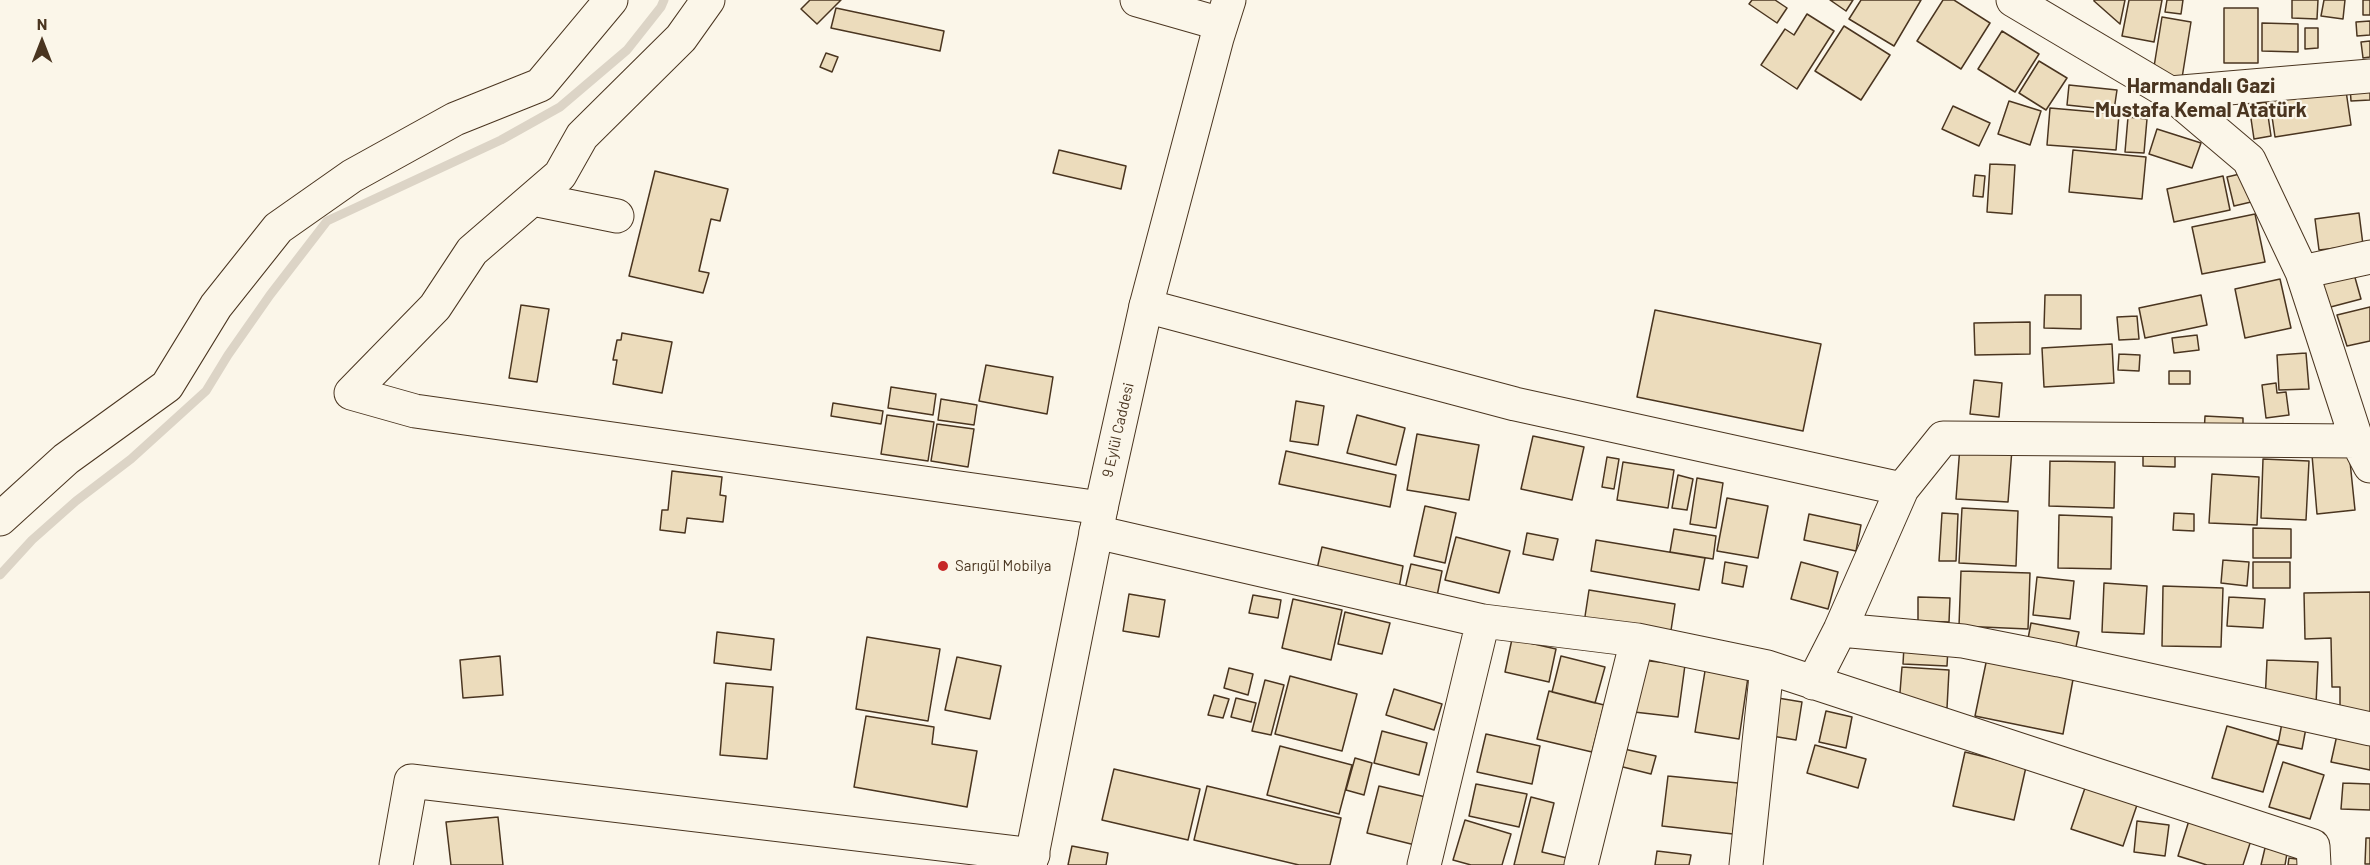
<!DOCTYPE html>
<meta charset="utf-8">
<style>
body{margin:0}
#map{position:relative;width:2370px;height:865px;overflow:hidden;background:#fbf6e9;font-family:Barlow,sans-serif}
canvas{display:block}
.north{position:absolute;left:12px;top:12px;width:60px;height:60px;-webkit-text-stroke:4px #fbf6e9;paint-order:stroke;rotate:0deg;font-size:16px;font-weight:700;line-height:24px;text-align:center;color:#4a3520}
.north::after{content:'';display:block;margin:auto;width:21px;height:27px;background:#4a3520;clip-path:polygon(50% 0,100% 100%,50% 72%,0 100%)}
</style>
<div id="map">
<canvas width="2370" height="865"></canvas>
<div class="north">N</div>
</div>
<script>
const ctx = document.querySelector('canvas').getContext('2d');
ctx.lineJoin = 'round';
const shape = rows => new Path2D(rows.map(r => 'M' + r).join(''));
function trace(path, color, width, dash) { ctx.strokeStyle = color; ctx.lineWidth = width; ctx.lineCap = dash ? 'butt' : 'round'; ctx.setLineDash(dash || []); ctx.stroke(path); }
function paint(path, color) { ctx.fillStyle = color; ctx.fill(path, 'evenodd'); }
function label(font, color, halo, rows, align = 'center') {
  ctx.font = font + ' Barlow,sans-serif'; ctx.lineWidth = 4.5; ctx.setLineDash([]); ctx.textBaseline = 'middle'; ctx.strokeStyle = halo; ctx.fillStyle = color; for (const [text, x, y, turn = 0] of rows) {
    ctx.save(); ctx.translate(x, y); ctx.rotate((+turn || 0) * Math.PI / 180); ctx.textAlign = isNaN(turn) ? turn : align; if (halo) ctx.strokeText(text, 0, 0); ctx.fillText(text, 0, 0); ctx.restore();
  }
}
const stream = shape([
 [0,575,32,540,76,501,131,459,206,391,228,355,270,295,327,221,501,140,560,107,627,50,661,7,664,0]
]);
const building = shape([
 [810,0,841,0,817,24,801,9,810,0],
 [1752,0,1775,0,1787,8,1777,23,1749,4,1752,0],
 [1830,0,1853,0,1846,11,1830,0],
 [1861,0,1921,0,1894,46,1849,19,1861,0],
 [1943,0,1954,0,1990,23,1961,69,1917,41,1943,0],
 [2094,0,2125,0,2120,24,2094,1,2094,0],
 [2129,0,2162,0,2154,42,2122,36,2129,0],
 [2167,0,2183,0,2181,14,2165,12,2167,0],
 [2292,0,2318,0,2317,19,2292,18,2292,0],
 [2324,0,2345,0,2343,19,2321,16,2324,0],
 [2363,0,2370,0,2370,15,2363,15,2363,0],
 [836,8,944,31,940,51,831,28,836,8],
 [2224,8,2258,8,2258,63,2224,63,2224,8],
 [1807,14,1834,31,1797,89,1761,65,1785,29,1794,35,1807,14],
 [2162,17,2191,22,2182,78,2153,73,2162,17],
 [2370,21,2370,35,2357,36,2356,22,2370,21],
 [2262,23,2298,24,2298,52,2262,51,2262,23],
 [1844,26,1890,55,1861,100,1815,71,1844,26],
 [2305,28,2318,28,2318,48,2305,49,2305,28],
 [2002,31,2039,54,2015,92,1978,69,2002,31],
 [2370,41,2370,57,2363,58,2361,42,2370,41],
 [826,53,838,57,832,72,820,67,826,53],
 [2039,61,2067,78,2046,110,2019,93,2039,61],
 [2345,84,2351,125,2275,137,2269,96,2345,84],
 [2370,84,2370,100,2351,101,2350,86,2370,84],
 [2069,85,2117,90,2114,110,2067,105,2069,85],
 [2009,101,2041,111,2030,145,1998,134,2009,101],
 [2266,102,2271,136,2254,139,2249,105,2266,102],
 [1953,106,1990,123,1979,146,1942,129,1953,106],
 [2050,108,2119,114,2116,150,2047,145,2050,108],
 [2128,117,2147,119,2144,153,2125,152,2128,117],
 [2157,129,2201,143,2192,168,2149,154,2157,129],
 [1059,150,1126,166,1121,189,1053,173,1059,150],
 [2073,150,2146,157,2142,199,2069,192,2073,150],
 [1990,164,2015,165,2012,214,1987,212,1990,164],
 [655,171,728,189,720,221,711,219,699,271,709,273,703,293,629,276,655,171],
 [2244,173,2251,202,2234,206,2227,177,2244,173],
 [1975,175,1985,176,1983,197,1973,196,1975,175],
 [2223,176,2230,210,2174,222,2167,189,2223,176],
 [2359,213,2363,245,2319,250,2315,219,2359,213],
 [2255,214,2265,262,2202,274,2192,227,2255,214],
 [2354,274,2361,299,2323,309,2317,284,2354,274],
 [2280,279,2291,328,2245,338,2235,289,2280,279],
 [2045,295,2081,295,2081,329,2044,328,2045,295],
 [2201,295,2207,325,2145,338,2139,308,2201,295],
 [521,305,549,309,537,382,509,378,521,305],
 [2370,307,2370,341,2347,346,2337,315,2370,307],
 [1655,310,1821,344,1803,431,1637,397,1655,310],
 [2137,316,2139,339,2119,340,2117,317,2137,316],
 [2030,322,2030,354,1975,355,1974,323,2030,322],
 [622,333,672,342,662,393,613,384,617,360,613,360,617,340,621,340,622,333],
 [2197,335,2199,350,2174,353,2172,338,2197,335],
 [2112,344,2114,383,2044,387,2042,348,2112,344],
 [2306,353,2309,389,2279,390,2277,355,2306,353],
 [2119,354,2140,355,2139,371,2118,370,2119,354],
 [986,365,1053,377,1047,414,979,401,986,365],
 [2169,371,2190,371,2190,384,2169,384,2169,371],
 [1974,380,2002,383,1999,417,1970,414,1974,380],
 [2276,383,2277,393,2286,392,2289,415,2266,418,2262,385,2276,383],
 [891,387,936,394,933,415,888,408,891,387],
 [941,399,977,405,974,425,938,420,941,399],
 [1296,401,1324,406,1318,445,1290,441,1296,401],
 [833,403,883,411,881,424,831,416,833,403],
 [887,415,934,422,928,461,881,454,887,415],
 [1357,415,1405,428,1396,465,1347,453,1357,415],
 [2205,416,2243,418,2243,436,2204,435,2205,416],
 [937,424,974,429,968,467,931,461,937,424],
 [1417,434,1479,445,1469,500,1407,490,1417,434],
 [1533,436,1584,447,1572,500,1521,489,1533,436],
 [1960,446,2012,449,2008,502,1956,499,1960,446],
 [2143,448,2175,449,2175,467,2143,466,2143,448],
 [1286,451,1396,475,1390,507,1279,484,1286,451],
 [2349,452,2355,510,2317,514,2312,455,2349,452],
 [1607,457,1619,459,1614,489,1602,487,1607,457],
 [2263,459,2309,461,2306,520,2261,518,2263,459],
 [2050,461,2115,462,2114,508,2049,506,2050,461],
 [1623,462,1674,470,1668,508,1617,500,1623,462],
 [672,471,722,477,720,495,726,496,723,522,687,518,685,533,660,530,662,510,668,510,672,471],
 [2212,474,2259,477,2257,525,2209,523,2212,474],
 [1678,475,1693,479,1687,510,1672,508,1678,475],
 [1697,478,1723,483,1716,528,1690,524,1697,478],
 [1727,498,1768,506,1758,558,1717,551,1727,498],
 [1425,506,1456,513,1445,563,1414,556,1425,506],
 [1962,508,2018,511,2016,566,1959,563,1962,508],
 [1942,513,1958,514,1956,561,1939,561,1942,513],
 [2174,513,2194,514,2194,531,2173,530,2174,513],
 [1809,514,1861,525,1856,551,1804,540,1809,514],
 [2059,515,2112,517,2111,569,2058,568,2059,515],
 [2253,528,2291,529,2291,558,2253,558,2253,528],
 [1674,529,1716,536,1713,559,1670,552,1674,529],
 [1527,533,1558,539,1553,560,1523,554,1527,533],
 [1456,537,1510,551,1499,593,1445,580,1456,537],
 [1596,540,1705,558,1699,590,1591,571,1596,540],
 [1322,547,1403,566,1399,588,1317,569,1322,547],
 [2223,560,2249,562,2247,586,2221,583,2223,560],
 [1725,562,1747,566,1743,587,1722,583,1725,562],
 [1801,562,1838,572,1828,609,1791,599,1801,562],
 [2253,562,2290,562,2290,588,2253,588,2253,562],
 [1411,564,1442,571,1437,596,1405,589,1411,564],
 [1961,571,2030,573,2028,629,1959,626,1961,571],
 [2037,577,2074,581,2070,619,2033,615,2037,577],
 [2104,583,2147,586,2144,634,2102,632,2104,583],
 [2163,586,2223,588,2221,647,2162,646,2163,586],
 [1589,590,1675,604,1670,637,1584,623,1589,590],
 [2370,592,2370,721,2340,721,2340,687,2332,687,2331,638,2305,639,2304,593,2370,592],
 [1129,594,1165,600,1159,637,1123,631,1129,594],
 [1253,595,1281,600,1278,618,1249,613,1253,595],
 [1918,597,1950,598,1949,622,1918,621,1918,597],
 [2229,597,2265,599,2263,628,2227,626,2229,597],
 [1293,599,1342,610,1331,660,1282,648,1293,599],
 [1345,612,1390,623,1382,654,1338,644,1345,612],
 [2031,623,2079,632,2075,652,2027,644,2031,623],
 [717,632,774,639,771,670,714,663,717,632],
 [867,637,940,649,928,721,856,709,867,637],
 [1512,639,1556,649,1549,682,1505,672,1512,639],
 [1904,646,1948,648,1947,666,1903,664,1904,646],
 [500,656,503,695,463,698,460,660,500,656],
 [1561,656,1605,667,1595,703,1552,692,1561,656],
 [957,657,1001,666,990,719,945,710,957,657],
 [1987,658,2074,674,2063,734,1975,716,1987,658],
 [1641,660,1685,665,1678,717,1634,712,1641,660],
 [2267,660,2318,662,2316,704,2265,702,2267,660],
 [1902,667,1949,670,1947,708,1899,705,1902,667],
 [1229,668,1253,674,1248,695,1224,688,1229,668],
 [1705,671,1748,677,1739,739,1695,732,1705,671],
 [1290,676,1357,694,1342,751,1275,734,1290,676],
 [1265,680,1284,685,1271,735,1252,731,1265,680],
 [726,683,773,687,767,759,720,755,726,683],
 [1394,689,1442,704,1434,730,1386,715,1394,689],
 [1549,691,1604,705,1592,752,1537,739,1549,691],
 [1214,695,1229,699,1223,718,1208,715,1214,695],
 [1236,698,1256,703,1251,722,1231,717,1236,698],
 [1778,698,1802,702,1796,740,1772,736,1778,698],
 [1826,711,1852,717,1846,748,1819,742,1826,711],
 [866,716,934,727,932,744,977,751,967,807,854,787,866,716],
 [2282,723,2306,728,2302,749,2278,744,2282,723],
 [2227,726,2278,741,2263,792,2212,778,2227,726],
 [1382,731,1427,743,1419,775,1374,763,1382,731],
 [1486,734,1540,746,1532,784,1477,772,1486,734],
 [2337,735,2370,742,2370,770,2331,762,2337,735],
 [1815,745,1866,759,1858,788,1807,773,1815,745],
 [1280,746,1352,765,1339,814,1267,795,1280,746],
 [1624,749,1656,756,1651,774,1619,766,1624,749],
 [1965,752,2026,767,2014,820,1953,806,1965,752],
 [1355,758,1372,763,1364,795,1346,790,1355,758],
 [2283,762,2324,775,2310,819,2269,807,2283,762],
 [1114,769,1200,789,1188,840,1102,820,1114,769],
 [1668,776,1738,783,1733,834,1662,826,1668,776],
 [2343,783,2370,784,2370,810,2341,809,2343,783],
 [1476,784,1527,794,1519,827,1469,816,1476,784],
 [1207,786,1341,818,1330,865,1299,865,1194,840,1207,786],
 [1379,786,1430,798,1419,846,1367,833,1379,786],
 [2085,788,2137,805,2123,846,2071,829,2085,788],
 [1531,797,1554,803,1542,852,1567,858,1565,865,1514,865,1531,797],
 [2191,814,2253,834,2243,865,2207,865,2178,856,2191,814],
 [498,817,503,865,451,865,446,822,498,817],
 [1465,820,1511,834,1502,865,1471,865,1453,860,1465,820],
 [2137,821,2169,825,2165,856,2134,852,2137,821],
 [2366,838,2370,838,2370,864,2365,864,2366,838],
 [1072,846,1108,853,1106,865,1068,865,1072,846],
 [2265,848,2287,853,2285,865,2261,865,2265,848],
 [1657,851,1691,855,1689,865,1655,865,1657,851],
 [2289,858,2304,860,2303,865,2288,865,2289,858]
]);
const minor = shape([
 [708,0,681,38,582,136,560,175,472,251,435,307,351,393,415,411,1101,508],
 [1137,0,1221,24],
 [2013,0,2170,93,2249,160,2302,272,2357,441,2370,466],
 [2170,93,2370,76],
 [533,199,617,216],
 [2302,272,2370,257],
 [1146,306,1515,404,1902,489],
 [0,519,66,459,167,386,216,306,278,228,352,176,455,119,540,85,611,0],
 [1096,532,1483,621,1637,640,1767,667,2313,846,2314,865],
 [1840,630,1963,641,2059,660,2370,729],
 [1813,683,1840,630,1902,489,1943,438,2357,441],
 [396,865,411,781,1033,855],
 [1424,865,1483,621],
 [1581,865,1637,640],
 [1746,865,1767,667]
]);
const major = shape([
 [1030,865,1101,508,1146,306,1217,38,1229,0]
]);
const markers = [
 [943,566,6,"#c62828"]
];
const streetNames = [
 ["9 Eylül Caddesi",1118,430,-77]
];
const poiNames = [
 ["Sarıgül Mobilya",955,566]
];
const districtNames = [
 ["Harmandalı Gazi",2201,86],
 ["Mustafa Kemal Atatürk",2201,110]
];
trace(stream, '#dcd4c6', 9);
paint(building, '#ecdcbc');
trace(building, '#4a3520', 1.5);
trace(minor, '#4a3520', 35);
trace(major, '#4a3520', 35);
trace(minor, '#fbf6e9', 33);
trace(major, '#fbf6e9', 33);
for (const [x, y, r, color] of markers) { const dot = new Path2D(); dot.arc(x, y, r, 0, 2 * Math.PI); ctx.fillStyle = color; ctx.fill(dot); trace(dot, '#fbf6e9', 2); }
label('15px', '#4a3520', '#fbf6e9', streetNames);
label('15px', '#4a3520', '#fbf6e9', poiNames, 'left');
label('bold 21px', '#4a3520', '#fbf6e9', districtNames);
</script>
